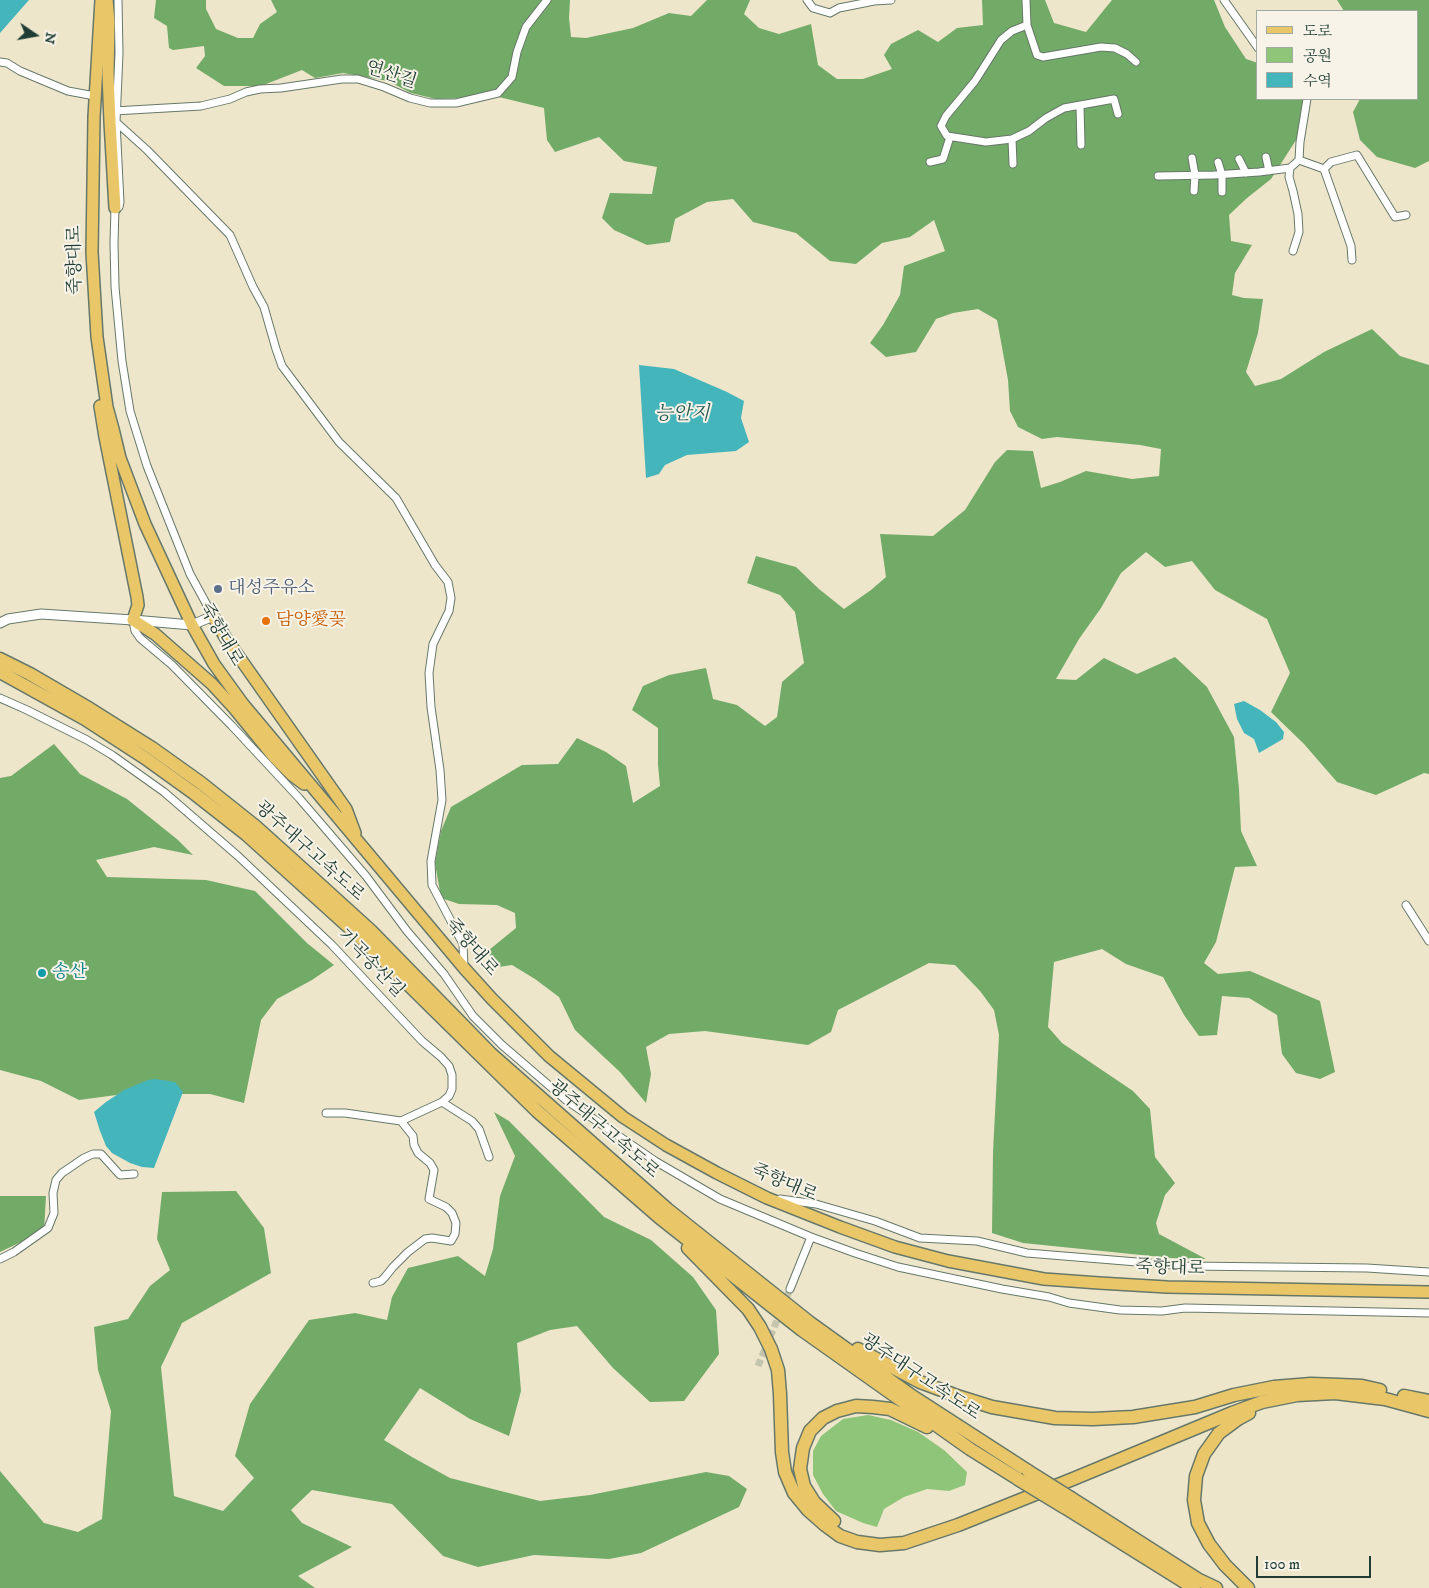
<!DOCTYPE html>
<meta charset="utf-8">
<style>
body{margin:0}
#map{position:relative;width:1429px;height:1588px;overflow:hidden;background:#eee6cb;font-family:"IM FELL DW Pica","Noto Serif KR",serif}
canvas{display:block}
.legend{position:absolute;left:1256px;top:10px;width:162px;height:90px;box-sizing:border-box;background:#f7f3e8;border:1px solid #a1aaa0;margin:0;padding:6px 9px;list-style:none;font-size:15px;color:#1f3d34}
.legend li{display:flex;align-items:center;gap:10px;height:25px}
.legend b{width:25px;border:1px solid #a1aaa0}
.north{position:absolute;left:10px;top:10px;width:50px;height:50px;-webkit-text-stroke:4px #f7f3e8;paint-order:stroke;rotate:102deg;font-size:14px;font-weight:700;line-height:20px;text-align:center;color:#1f3d34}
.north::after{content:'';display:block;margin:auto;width:18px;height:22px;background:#1f3d34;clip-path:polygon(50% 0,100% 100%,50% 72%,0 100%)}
.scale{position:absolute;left:1256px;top:1556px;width:115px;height:22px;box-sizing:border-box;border:2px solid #1f3d34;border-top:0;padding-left:6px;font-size:15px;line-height:18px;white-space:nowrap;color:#1f3d34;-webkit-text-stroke:4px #f7f3e8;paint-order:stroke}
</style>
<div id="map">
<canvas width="1429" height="1588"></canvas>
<ul class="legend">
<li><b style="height:6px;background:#e9c769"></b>도로</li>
<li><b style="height:14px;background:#8ec578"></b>공원</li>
<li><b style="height:14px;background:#45b5bc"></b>수역</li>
</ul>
<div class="north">N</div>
<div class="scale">100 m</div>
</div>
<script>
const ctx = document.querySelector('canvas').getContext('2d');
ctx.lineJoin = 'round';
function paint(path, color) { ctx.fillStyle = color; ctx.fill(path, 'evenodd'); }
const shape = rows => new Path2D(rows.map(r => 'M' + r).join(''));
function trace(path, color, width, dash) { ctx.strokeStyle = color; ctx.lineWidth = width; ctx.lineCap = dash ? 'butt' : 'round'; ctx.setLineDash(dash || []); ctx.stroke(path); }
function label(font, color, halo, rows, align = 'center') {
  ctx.font = font + ' "IM FELL DW Pica","Noto Serif KR",serif'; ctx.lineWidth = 4; ctx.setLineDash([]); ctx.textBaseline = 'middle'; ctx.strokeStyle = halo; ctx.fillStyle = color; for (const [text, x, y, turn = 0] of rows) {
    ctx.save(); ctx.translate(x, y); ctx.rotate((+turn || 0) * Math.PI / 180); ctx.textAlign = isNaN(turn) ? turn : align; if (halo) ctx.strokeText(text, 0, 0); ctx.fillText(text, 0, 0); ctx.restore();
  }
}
const green = shape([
 [868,1415,891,1420,918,1432,944,1450,967,1472,965,1485,949,1491,927,1489,904,1497,884,1509,877,1527,863,1523,836,1511,823,1494,813,1475,813,1451,821,1436,843,1419]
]);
const forest = shape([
 [156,0,206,0,206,9,216,29,238,38,253,38,260,24,277,12,271,0,570,0,569,18,571,37,586,38,633,28,669,13,691,16,707,0,750,0,744,14,759,28,779,34,811,24,818,65,837,79,863,79,892,69,884,55,891,44,918,30,938,42,957,28,983,25,982,0,1045,0,1054,23,1086,32,1112,0,1214,0,1225,27,1246,59,1258,63,1258,99,1305,99,1298,137,1271,179,1247,198,1229,215,1231,241,1252,245,1235,273,1232,295,1244,298,1263,299,1258,333,1246,372,1255,386,1281,379,1324,352,1372,329,1400,356,1429,365,1429,774,1424,773,1376,795,1337,782,1304,744,1271,712,1290,673,1267,619,1215,590,1192,561,1165,567,1146,552,1121,573,1101,608,1079,639,1056,679,1076,680,1104,658,1137,674,1175,657,1207,687,1234,737,1239,789,1241,831,1257,866,1235,867,1216,942,1204,963,1218,974,1250,971,1320,1001,1335,1072,1320,1079,1296,1073,1282,1054,1277,1015,1249,998,1222,996,1217,1035,1199,1036,1184,1015,1163,977,1126,964,1102,949,1054,962,1048,1027,1062,1043,1133,1091,1150,1109,1155,1157,1175,1183,1165,1195,1156,1223,1159,1234,1206,1259,1171,1258,1023,1243,992,1233,993,1152,999,1035,994,1010,980,991,955,965,929,963,838,1010,831,1032,808,1045,705,1031,669,1034,646,1047,651,1074,646,1103,620,1072,575,1030,559,997,535,979,512,965,492,968,489,950,516,928,515,913,497,905,459,904,441,898,435,863,441,831,451,807,522,765,558,764,577,738,606,752,626,766,633,803,660,786,658,765,658,728,632,710,643,686,669,675,706,668,713,699,737,705,765,726,777,717,782,682,804,663,795,612,780,595,747,583,756,556,796,567,819,589,844,609,871,590,886,577,880,534,933,536,965,510,995,462,1007,450,1033,451,1041,488,1060,482,1086,471,1132,479,1159,476,1161,449,1140,445,1057,437,1042,439,1018,427,1010,411,1008,380,997,320,978,309,953,313,936,319,916,352,886,357,870,343,883,325,900,295,904,266,945,251,934,220,910,237,882,243,856,264,830,261,796,233,753,222,733,199,707,202,675,219,670,242,647,245,614,230,602,218,610,193,652,194,657,167,624,161,599,137,555,152,547,140,544,108,499,97,436,99,411,93,388,81,343,73,315,78,302,70,261,86,224,86,196,68,205,56,204,46,173,50,169,48,167,26,154,18],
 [1337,0,1429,0,1429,161,1415,168,1377,157,1360,140,1353,112,1360,99,1418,99,1418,11,1344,11],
 [54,744,80,774,127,799,178,840,193,855,154,847,96,860,107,877,206,880,255,891,307,943,334,965,312,980,277,999,261,1020,244,1103,210,1094,124,1094,79,1100,41,1081,0,1070,0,778,11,776],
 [494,1112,509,1121,604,1217,651,1240,693,1277,716,1310,719,1354,684,1401,650,1402,613,1368,577,1326,550,1330,517,1343,521,1391,509,1436,470,1419,420,1388,384,1440,412,1457,450,1478,540,1501,590,1495,706,1472,729,1476,747,1489,739,1507,641,1553,609,1559,534,1555,478,1567,443,1556,392,1504,312,1490,291,1510,302,1523,352,1547,298,1576,315,1588,0,1588,0,1471,44,1523,78,1532,102,1519,111,1411,98,1370,94,1327,128,1319,150,1286,170,1270,157,1239,162,1192,236,1191,264,1228,271,1273,182,1323,161,1367,174,1496,223,1511,254,1478,235,1456,250,1404,309,1320,355,1313,387,1320,392,1297,408,1268,458,1256,485,1276,493,1249,500,1196,515,1156],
 [0,1196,46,1196,44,1231,0,1252]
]);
const water = shape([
 [0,0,29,0,0,33],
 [639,365,674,369,727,392,744,401,741,418,749,442,736,451,687,455,665,465,659,474,646,478],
 [1244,701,1260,710,1276,722,1284,732,1283,739,1259,753,1254,739,1244,733,1237,719,1234,704],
 [155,1079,175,1082,183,1092,154,1168,142,1167,130,1163,112,1153,106,1146,100,1131,94,1112,106,1102,124,1090,148,1080]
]);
const minorTunnel = shape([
 [758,1366,790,1289]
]);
const minor = shape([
 [118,0,119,53,116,122,120,202,119,207,115,208,114,243,115,287,122,361,130,411,147,466,190,574,213,616],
 [807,0,813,8,830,13,839,8,874,1,891,0],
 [1026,0,1027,25,1012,31,1001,40,975,81,946,116,941,126,947,136,986,142,1012,139,1029,131,1046,118,1064,108,1114,99,1118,114],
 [1224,0,1258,48],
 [1027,25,1037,55,1043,57,1101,47,1115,48,1127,54,1136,62],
 [0,62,7,63,20,71,68,91,95,96],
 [1080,106,1081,145],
 [114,111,201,106,230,99,246,92,260,89,281,88,342,79,358,79,384,87,410,98,430,103,456,103,498,93,512,77,517,52,526,27,547,0],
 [116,122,147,150,230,235,253,287,264,307,276,349,282,366,339,442,396,498,435,565,448,582,451,598,449,611,433,644,429,673,431,707,440,770,442,800,431,861,432,885,463,944,464,967],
 [1012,139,1013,164],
 [1266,157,1269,171],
 [1192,158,1195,175,1194,191],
 [1239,159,1246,173],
 [1299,160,1324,169,1351,246,1352,260],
 [1299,160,1300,142,1307,99],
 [930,162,943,159,950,137],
 [1218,162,1222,175,1222,192],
 [1290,168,1289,177,1293,191,1298,214,1299,232,1293,251],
 [1324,169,1331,162,1357,155,1395,217,1406,215],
 [1158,176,1214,175,1259,172,1290,168,1299,160],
 [133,620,135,631,140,638,172,665,232,726,299,798,366,876,407,931,444,974,473,1016,502,1045,566,1100,655,1161,720,1199,811,1237,855,1253,898,1267,1002,1289,1049,1297,1069,1303,1120,1310,1162,1311,1185,1308,1429,1313],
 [0,698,27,710,87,740,112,755,164,792,238,856,332,945,422,1041,441,1057,449,1066,452,1075,452,1089,449,1096,442,1102,401,1121,413,1136,414,1145,418,1153,430,1163,434,1170,429,1199,446,1207,452,1213,456,1223,455,1234,451,1241,432,1238,425,1239,408,1252,393,1267,385,1277,381,1281,373,1283],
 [1406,905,1429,941],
 [442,1102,472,1121,479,1129,489,1157],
 [326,1113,345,1113,401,1121],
 [780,1199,816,1204,875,1221,920,1238,977,1241,1027,1253,1186,1266,1367,1268,1429,1272],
 [0,1259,14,1252,48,1228,54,1213,53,1193,56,1180,62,1173,84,1158,93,1154,101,1154,120,1175,134,1174],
 [790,1289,811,1237]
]);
const tertiary = shape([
 [0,623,8,619,41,614,133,620,192,625,213,616]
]);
const primary = shape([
 [101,0,94,117,92,252,97,337,107,407,113,429,120,458,145,524,192,625,214,664,243,704,464,968,492,999,549,1056,623,1117,666,1145,717,1173,767,1198,840,1227,895,1247,948,1261,1044,1279,1099,1283,1167,1287,1429,1292],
 [107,0,109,22,108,74,110,122,115,208],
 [100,406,105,437,137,597,138,605,133,620,155,634,212,684,234,708,274,757,292,775,304,784],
 [213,616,225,637,346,809,355,833]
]);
const motorway = shape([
 [0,659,30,674,90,709,152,748,201,783,255,826,295,862,371,931,491,1054,667,1209,809,1322,912,1396,1028,1471],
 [0,672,85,719,145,758,195,794,246,834,362,939,487,1062,537,1111,659,1217,802,1330,970,1449,1018,1479],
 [688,1248,748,1309,760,1327,771,1349,778,1370,780,1394,782,1452,785,1472,794,1493,808,1510,825,1525,840,1536,857,1542,880,1545,904,1543,958,1525,1073,1479,1232,1413,1262,1402,1297,1395,1335,1393,1385,1399,1429,1411],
 [858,1349,920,1382,960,1397,992,1407,1055,1418,1093,1419,1133,1417,1195,1407,1234,1395,1274,1387,1311,1384,1339,1385,1362,1386,1380,1390],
 [1273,1393,1295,1386],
 [1404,1396,1429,1401],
 [1071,1498,1199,1580,1216,1588],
 [1064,1507,1194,1588],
 [834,1521,814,1502,804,1486,800,1469,803,1448,810,1431,823,1418,837,1411,856,1406,873,1407,890,1409,927,1427],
 [1248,1588,1225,1565,1209,1544,1198,1523,1194,1500,1196,1476,1204,1454,1219,1433,1238,1419,1249,1413]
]);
const motorwayBridge = shape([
 [1028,1471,1071,1498],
 [1018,1479,1064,1507]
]);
const markers = [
 [218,589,5,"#5c6f8a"],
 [266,621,5,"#e8710a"],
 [42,973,5,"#0f9aa8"]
];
const streetNames = [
 ["연산길",391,76,18],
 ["죽향대로",76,260,-91],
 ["죽향대로",220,635,60],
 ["광주대구고속도로",309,852,42],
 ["죽향대로",471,948,49],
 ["기곡송산길",370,964,46],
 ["광주대구고속도로",603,1130,41],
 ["죽향대로",784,1184,23],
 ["죽향대로",1170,1269,2],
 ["광주대구고속도로",920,1378,34]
];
const serviceNames = [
 ["대성주유소",228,589]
];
const foodNames = [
 ["담양愛꽂",276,621]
];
const cultureNames = [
 ["송산",52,973]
];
const waterNames = [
 ["능안지",682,415]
];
paint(green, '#8ec578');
paint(forest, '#72aa68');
paint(water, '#45b5bc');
trace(minorTunnel, '#c5c4ad', 7, [7, 3.5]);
trace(minor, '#677869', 9);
trace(tertiary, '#677869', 11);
trace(primary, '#677869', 14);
trace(motorway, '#677869', 15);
trace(minor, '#fff', 7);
trace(tertiary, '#fff', 9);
trace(primary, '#e9c769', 11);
trace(motorway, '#e9c769', 12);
trace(motorwayBridge, '#677869', 15, []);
trace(motorwayBridge, '#e9c769', 12);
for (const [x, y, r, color] of markers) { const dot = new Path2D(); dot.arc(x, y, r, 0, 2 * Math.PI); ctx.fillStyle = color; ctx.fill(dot); trace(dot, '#f7f3e8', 2); }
label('18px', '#1f3d34', '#f7f3e8', streetNames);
label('18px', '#4e5e75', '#f7f3e8', serviceNames, 'left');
label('18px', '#c56008', '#f7f3e8', foodNames, 'left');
label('18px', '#0d838f', '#f7f3e8', cultureNames, 'left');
label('italic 19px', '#285b56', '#f7f3e8', waterNames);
</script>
